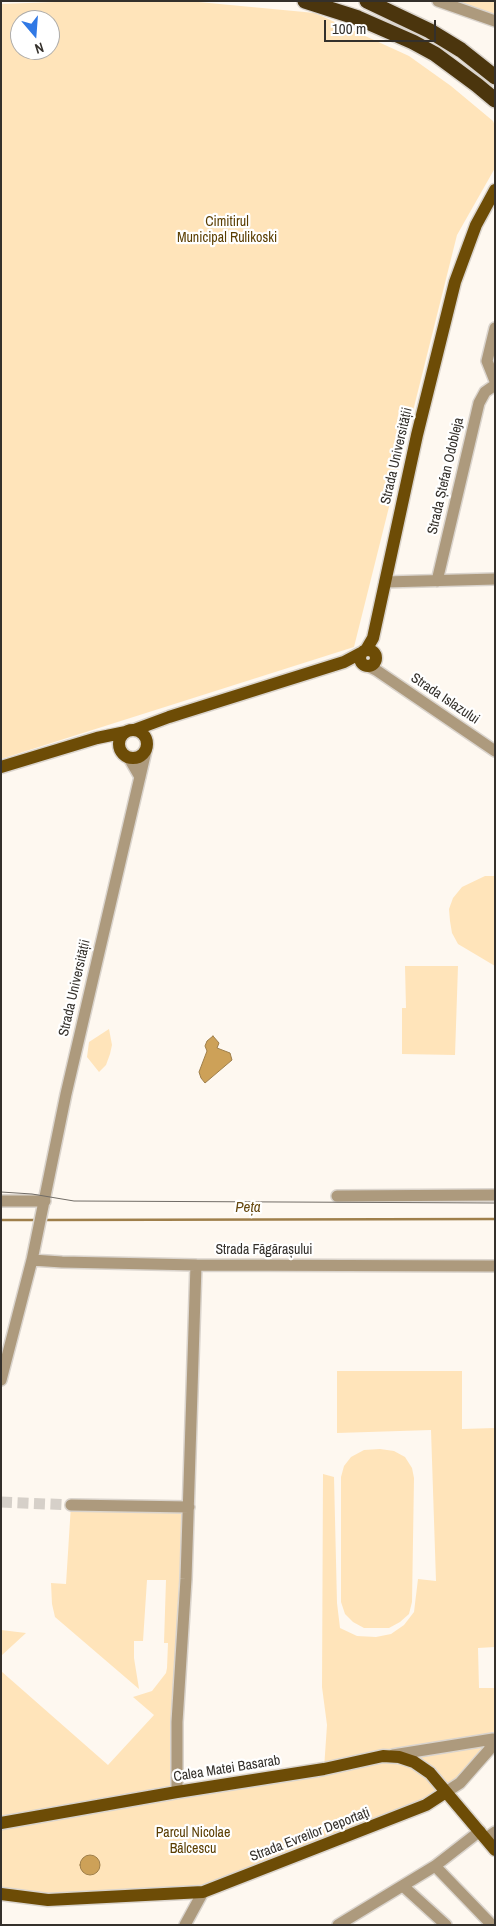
<!DOCTYPE html>
<meta charset="utf-8">
<style>
body{margin:0}
#map{position:relative;width:496px;height:1926px;overflow:hidden;background:#fef8f0;font-family:"Archivo Narrow",sans-serif}
canvas{display:block}
.frame{position:absolute;inset:0;border:2px solid #34302b;pointer-events:none}
.north{position:absolute;left:10px;top:10px;width:50px;height:50px;box-sizing:border-box;background:#fff;border:1px solid #aeacaa;border-radius:50%;rotate:162deg;font-size:14px;font-weight:700;line-height:20px;text-align:center;color:#34302b}
.north::after{content:'';display:block;margin:auto;width:18px;height:22px;background:#3179e5;clip-path:polygon(50% 0,100% 100%,50% 72%,0 100%)}
.scale{position:absolute;left:324px;top:20px;width:112px;height:22px;box-sizing:border-box;border:2px solid #34302b;border-top:0;padding-left:6px;font-size:15px;line-height:18px;white-space:nowrap;color:#34302b;-webkit-text-stroke:4px #fff;paint-order:stroke}
</style>
<div id="map">
<canvas width="496" height="1926"></canvas>
<div class="frame"></div>
<div class="north">N</div>
<div class="scale">100 m</div>
</div>
<script>
const ctx = document.querySelector('canvas').getContext('2d');
ctx.lineJoin = 'round';
function paint(path, color) { ctx.fillStyle = color; ctx.fill(path, 'evenodd'); }
const shape = rows => new Path2D(rows.map(r => 'M' + r).join(''));
function trace(path, color, width, dash) { ctx.strokeStyle = color; ctx.lineWidth = width; ctx.lineCap = dash ? 'butt' : 'round'; ctx.setLineDash(dash || []); ctx.stroke(path); }
function label(font, color, halo, rows, align = 'center') {
  ctx.font = font + ' "Archivo Narrow",sans-serif'; ctx.lineWidth = 4.5; ctx.setLineDash([]); ctx.textBaseline = 'middle'; ctx.strokeStyle = halo; ctx.fillStyle = color; for (const [text, x, y, turn = 0] of rows) {
    ctx.save(); ctx.translate(x, y); ctx.rotate((+turn || 0) * Math.PI / 180); ctx.textAlign = isNaN(turn) ? turn : align; if (halo) ctx.strokeText(text, 0, 0); ctx.fillText(text, 0, 0); ctx.restore();
  }
}
const green = shape([
 [82,1,188,1,315,13,409,56,451,86,493,121,495,126,495,168,457,235,354,647,1,759,1,4],
 [20,20,50,20,50,50,20,50],
 [451,1,495,1,495,15],
 [485,876,495,876,495,966,458,944,452,933,450,921,449,909,453,898,462,887],
 [405,966,458,966,455,1055,402,1054,402,1008,406,1008],
 [109,1029,112,1045,110,1054,106,1065,99,1072,87,1057,89,1042],
 [337,1371,462,1371,462,1429,495,1428,495,1647,478,1648,479,1688,495,1688,495,1738,490,1732,493,1739,446,1792,203,1892,48,1900,1,1894,1,1671,108,1765,154,1715,133,1697,152,1691,166,1673,167,1668,168,1643,164,1643,166,1580,147,1580,143,1641,134,1641,134,1658,139,1689,55,1617,52,1604,51,1583,66,1584,71,1505,183,1507,172,1714,172,1788,324,1769,327,1725,322,1687,323,1474,334,1477,337,1603,340,1628,357,1636,376,1637,391,1634,404,1625,414,1612,418,1579,436,1581,431,1430,337,1433],
 [380,1449,394,1451,405,1457,412,1468,414,1478,412,1602,409,1614,400,1622,389,1628,364,1628,353,1622,345,1614,341,1602,341,1477,344,1466,351,1457,364,1450],
 [1,1630,26,1633,1,1656]
]);
const water = shape([
 [213,1036,219,1043,217,1048,230,1053,232,1060,205,1083,201,1078,199,1072,207,1051,205,1046,207,1041,213,1036],
 '80 1865a10 10 0 1 1 20 0a10 10 0 1 1-20 0Z'
]);
const stream = shape([
 [1,1220,37,1220],
 [43,1220,495,1219]
]);
const minorTunnel = shape([
 [1,1502,71,1505]
]);
const minor = shape([
 [438,1,495,21],
 [495,328,487,361,495,381],
 [437,581,479,403,485,392,495,385],
 [385,582,495,579],
 [368,666,376,670,495,751],
 [129,758,140,777],
 [337,1196,495,1195],
 [1,1201,45,1201],
 [32,1260,62,1262,196,1265,495,1266],
 [1,1380,32,1260,66,1094,146,751],
 [71,1505,189,1507],
 [393,1755,493,1739,489,1750,460,1783,446,1792],
 [177,1792,177,1722,186,1579,196,1265],
 [486,1838,495,1832],
 [435,1866,492,1925],
 [403,1886,446,1925],
 [185,1925,203,1892],
 [338,1925,435,1866,480,1831]
]);
const major = shape([
 '360 658a8 8 0 1 1 16 0a8 8 0 1 1-16 0Z',
 [366,650,373,638,417,435,455,282,476,225,495,190],
 '119 744a14 14 0 1 1 28 0a14 14 0 1 1-28 0Z',
 [134,730,169,717,344,662,361,653],
 [1,767,97,738,126,732],
 [1,1823,177,1792,324,1769,383,1756,399,1757,414,1762,430,1773,495,1850],
 [1,1894,48,1900,203,1892,426,1805,446,1792]
]);
const highway = shape([
 [305,1,358,18,413,42,435,54,477,85,495,100],
 [367,1,430,31,461,50,495,77]
]);
const tram = shape([
 [1,1192,32,1194,74,1201,495,1203]
]);
const parkNames = [
 ["Cimitirul",227,222],
 ["Municipal Rulikoski",227,238],
 ["Parcul Nicolae",193,1833],
 ["Bălcescu",193,1849]
];
const streetNames = [
 ["Strada Universității",397,456,-77],
 ["Strada Ștefan Odobleja",446,476,-77],
 ["Strada Islazului",445,699,34],
 ["Strada Universității",75,988,-77],
 ["Strada Făgărașului",264,1250],
 ["Calea Matei Basarab",227,1769,-9],
 ["Strada Evreilor Deportaţi",310,1835,-21]
];
const waterNames = [
 ["Peța",248,1208]
];
paint(green, '#ffe4ba');
paint(water, '#cda158');
trace(water, '#9f7f4a', 1);
trace(stream, '#9f7f4a', 2.5);
trace(minorTunnel, '#d6d0c9', 11, [11, 5.5]);
trace(minor, '#dad4cd', 14);
trace(major, '#dad4cd', 15);
trace(highway, '#dad4cd', 18);
trace(minor, '#ad9a7d', 11);
trace(major, '#6d4c06', 12);
trace(highway, '#4b350d', 15);
trace(tram, '#716c66', 1);
label('14px', '#5a3d00', '#fff', parkNames);
label('14px', '#34302b', '#fff', streetNames);
label('italic 15px', '#66480f', '#fff', waterNames);
</script>
